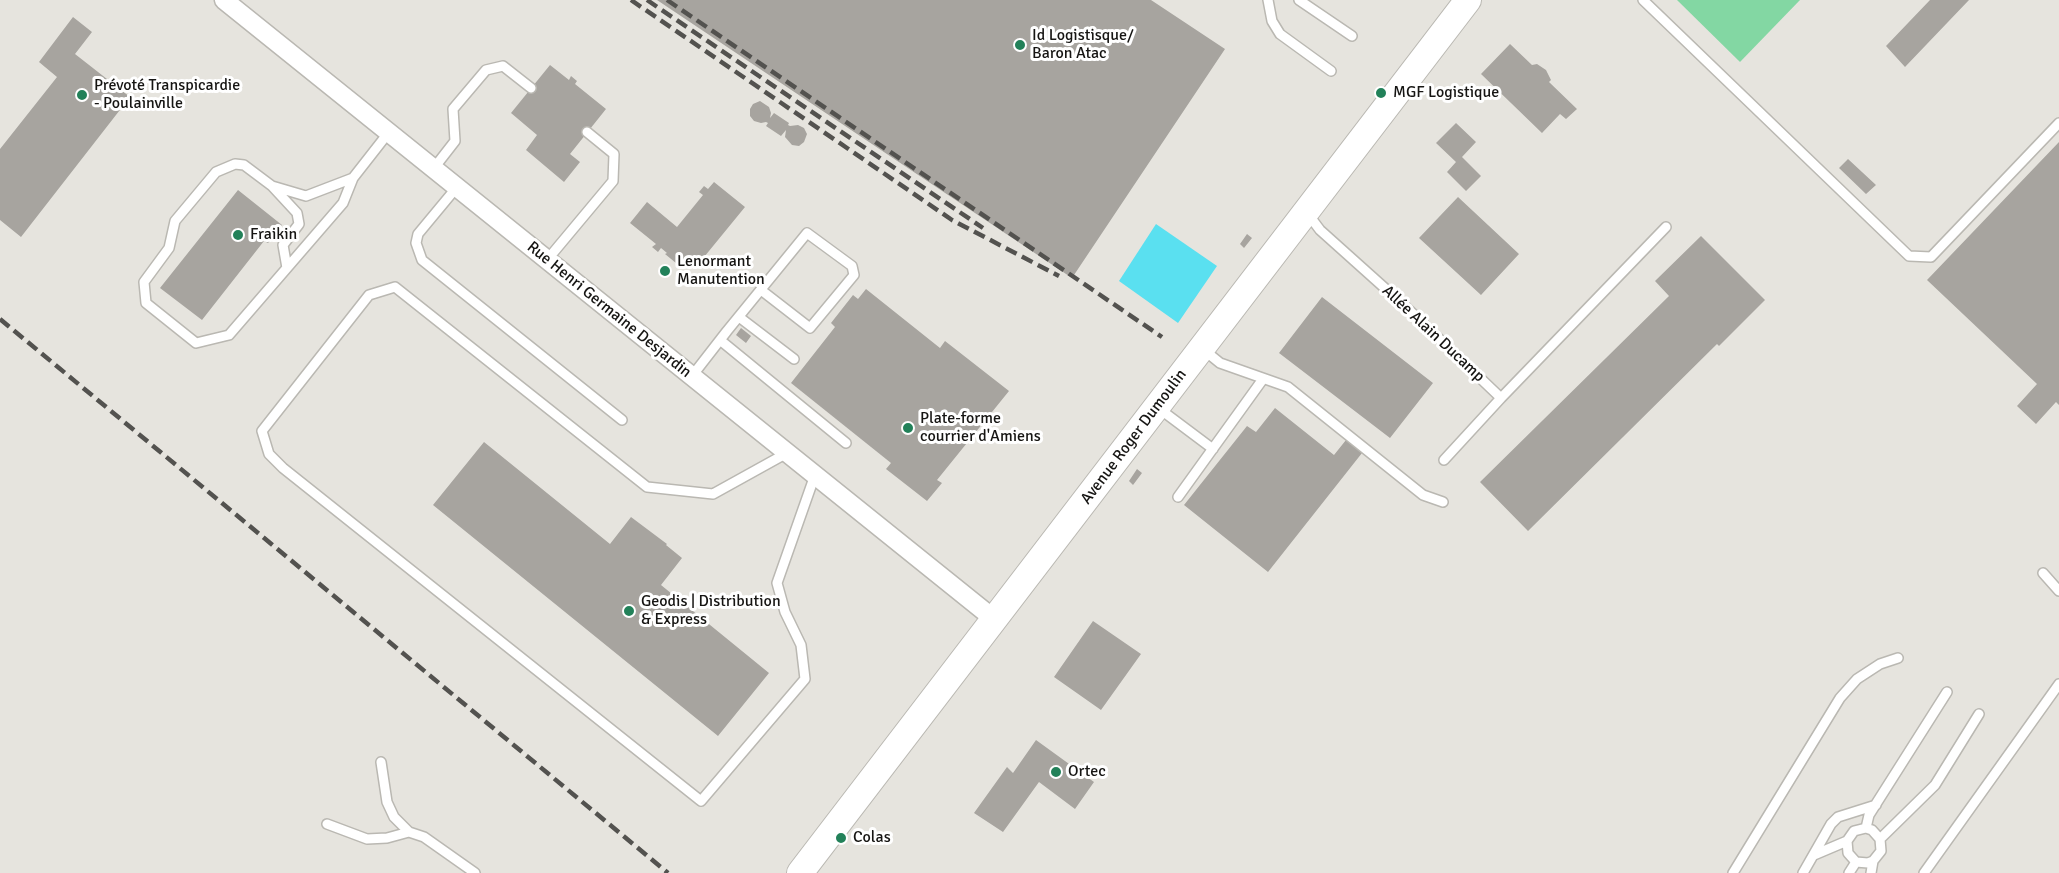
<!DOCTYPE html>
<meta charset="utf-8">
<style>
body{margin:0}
canvas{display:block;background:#e6e4de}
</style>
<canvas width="2059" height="873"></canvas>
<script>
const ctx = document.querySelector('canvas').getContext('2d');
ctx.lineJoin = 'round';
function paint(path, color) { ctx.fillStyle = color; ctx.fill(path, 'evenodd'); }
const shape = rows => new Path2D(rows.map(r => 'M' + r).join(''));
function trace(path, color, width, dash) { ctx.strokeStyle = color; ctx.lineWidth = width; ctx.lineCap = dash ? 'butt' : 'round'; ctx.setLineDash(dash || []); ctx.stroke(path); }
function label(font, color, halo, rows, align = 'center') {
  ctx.font = font + ' Signika,sans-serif'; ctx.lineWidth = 6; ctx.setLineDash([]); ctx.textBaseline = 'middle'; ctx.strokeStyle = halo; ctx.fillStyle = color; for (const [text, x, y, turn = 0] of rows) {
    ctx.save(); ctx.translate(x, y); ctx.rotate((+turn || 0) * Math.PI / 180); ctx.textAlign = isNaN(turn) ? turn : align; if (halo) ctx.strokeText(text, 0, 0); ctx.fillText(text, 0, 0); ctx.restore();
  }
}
const green = shape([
 [1677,0,1800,0,1740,62]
]);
const water = shape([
 [1156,224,1217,266,1178,323,1119,281]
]);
const building = shape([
 [657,0,1151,0,1225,49,1072,278],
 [1930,0,1969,0,1905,67,1886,46],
 [73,17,92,32,75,54,130,97,21,237,0,220,0,149,57,77,39,62],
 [1510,44,1532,65,1537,64,1546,70,1551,80,1549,82,1577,109,1566,119,1560,114,1542,133,1481,74],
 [550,65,569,80,571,76,577,81,575,84,606,109,570,154,580,162,564,182,526,150,537,135,511,113],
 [760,101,769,107,771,113,770,118,774,113,789,123,788,125,790,126,798,125,804,128,807,134,804,142,799,146,792,145,785,137,786,130,781,136,766,126,768,123,766,122,761,123,754,121,750,116,750,109,753,104],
 [1456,123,1476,142,1462,157,1481,176,1466,191,1447,172,1456,162,1436,143],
 [2059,142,2059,405,2056,402,2036,424,2017,406,2037,384,1927,280],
 [1848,159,1876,185,1866,194,1839,168],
 [714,182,745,207,700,262,692,256,682,268,665,254,667,253,661,248,658,252,652,247,656,244,630,223,647,202,677,227,703,195,699,192,704,186,708,189],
 [238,190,282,225,277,231,279,233,275,238,273,237,268,243,264,241,202,320,160,288],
 [1458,197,1519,254,1481,295,1419,238],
 [1247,234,1252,238,1244,248,1240,244],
 [1701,236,1765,300,1719,346,1717,344,1528,531,1480,482,1669,296,1655,281],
 [866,289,940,348,945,341,1009,391,937,480,942,483,927,501,886,469,891,463,791,383,835,327,831,323,853,295,858,299],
 [1322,297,1433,383,1390,438,1279,353],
 [741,328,751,336,746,343,736,335],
 [1275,408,1334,455,1346,440,1362,453,1268,572,1184,505,1247,426,1256,432],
 [484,442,610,544,631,517,667,544,666,545,682,558,661,585,769,673,718,736,433,505],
 [1137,469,1142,473,1133,485,1129,481],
 [1093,621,1141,654,1101,710,1054,677],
 [1036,740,1094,782,1075,809,1039,782,1003,832,974,813,1007,767,1013,773]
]);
const lane = shape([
 [1268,0,1272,21,1280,34,1331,71],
 [1299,0,1352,36],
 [1643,0,1909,256,1931,257,2059,123],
 [434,168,455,141,453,109,486,70,503,66,531,88],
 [353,178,306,196,272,186,244,165,235,164,216,172,175,221,169,248,144,282,146,303,196,343,229,335,343,203,353,178,389,132],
 [272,186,297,213,299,224,283,245,287,268],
 [457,187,418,234,416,243,422,260,622,420],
 [1308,214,1320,230,1407,308,1501,398,1444,460],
 [547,260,613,181,614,154,587,132],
 [739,317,794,359],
 [720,340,846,443],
 [1204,350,1220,363,1288,387,1423,495,1443,502],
 [692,376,727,331,807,233,852,266,854,275,810,328,761,290],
 [1501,398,1666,227],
 [1157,407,1213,449],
 [787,453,713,494,647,487,395,287,369,295,262,431,269,454,283,468,701,801,805,679,801,645,785,612,777,583,815,475],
 [1178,497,1263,379],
 [2043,573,2059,591],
 [381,762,387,802,394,817,409,832],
 [327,824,367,839,387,838,409,832,424,837,475,873],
 [1866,828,1869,815,1947,692],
 [1880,839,1935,785,1979,714],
 [1814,855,1847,841],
 [1733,873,1840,698,1857,679,1880,664,1898,658],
 [1803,873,1831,824,1838,817,1876,805],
 [1849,873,1856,862],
 [1871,873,1873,861,1881,851,1880,839,1872,830,1866,828,1854,831,1847,841,1848,853,1856,862,1868,863,1873,861],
 [1924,873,2059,684]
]);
const street = shape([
 [224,0,994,619]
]);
const secondary = shape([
 [800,873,1468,0]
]);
const rail = shape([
 [631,0,952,220,1059,276],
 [647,0,983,228],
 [667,0,1162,337],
 [0,319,668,873]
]);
const markers = [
 [1020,45,6,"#228159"],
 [1381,93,6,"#228159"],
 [82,95,6,"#228159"],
 [238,235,6,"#228159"],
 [665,271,6,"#228159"],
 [908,428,6,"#228159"],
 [629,611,6,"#228159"],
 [1056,772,6,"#228159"],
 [841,838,6,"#228159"]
];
const poiNames = [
 ["Id Logistisque/",1032,36],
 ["Baron Atac",1032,54],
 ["Prévoté Transpicardie",94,86],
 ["- Poulainville",94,104],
 ["MGF Logistique",1393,93],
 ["Fraikin",250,235],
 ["Lenormant",677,262],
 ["Manutention",677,280],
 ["Plate-forme",920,419],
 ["courrier d'Amiens",920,437],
 ["Geodis | Distribution",641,602],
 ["& Express",641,620],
 ["Ortec",1068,772],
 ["Colas",853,838]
];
const streetNames = [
 ["Rue Henri Germaine Desjardin",609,310,39],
 ["Allée Alain Ducamp",1433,334,43],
 ["Avenue Roger Dumoulin",1134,437,-53]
];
paint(green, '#83d7a3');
paint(water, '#5ae0f0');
paint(building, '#a7a49f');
trace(lane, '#bab8b2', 12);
trace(street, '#bab8b2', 21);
trace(secondary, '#bab8b2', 28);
trace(lane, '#fff', 9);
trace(street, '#fff', 18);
trace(secondary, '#fff', 26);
trace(rail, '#53524f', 4.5, [12, 6]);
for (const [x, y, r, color] of markers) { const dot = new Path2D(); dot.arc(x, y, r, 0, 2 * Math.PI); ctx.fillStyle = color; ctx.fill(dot); trace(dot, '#fff', 2); }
label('16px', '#161513', '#fff', poiNames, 'left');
label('16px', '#161513', '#fff', streetNames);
</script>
